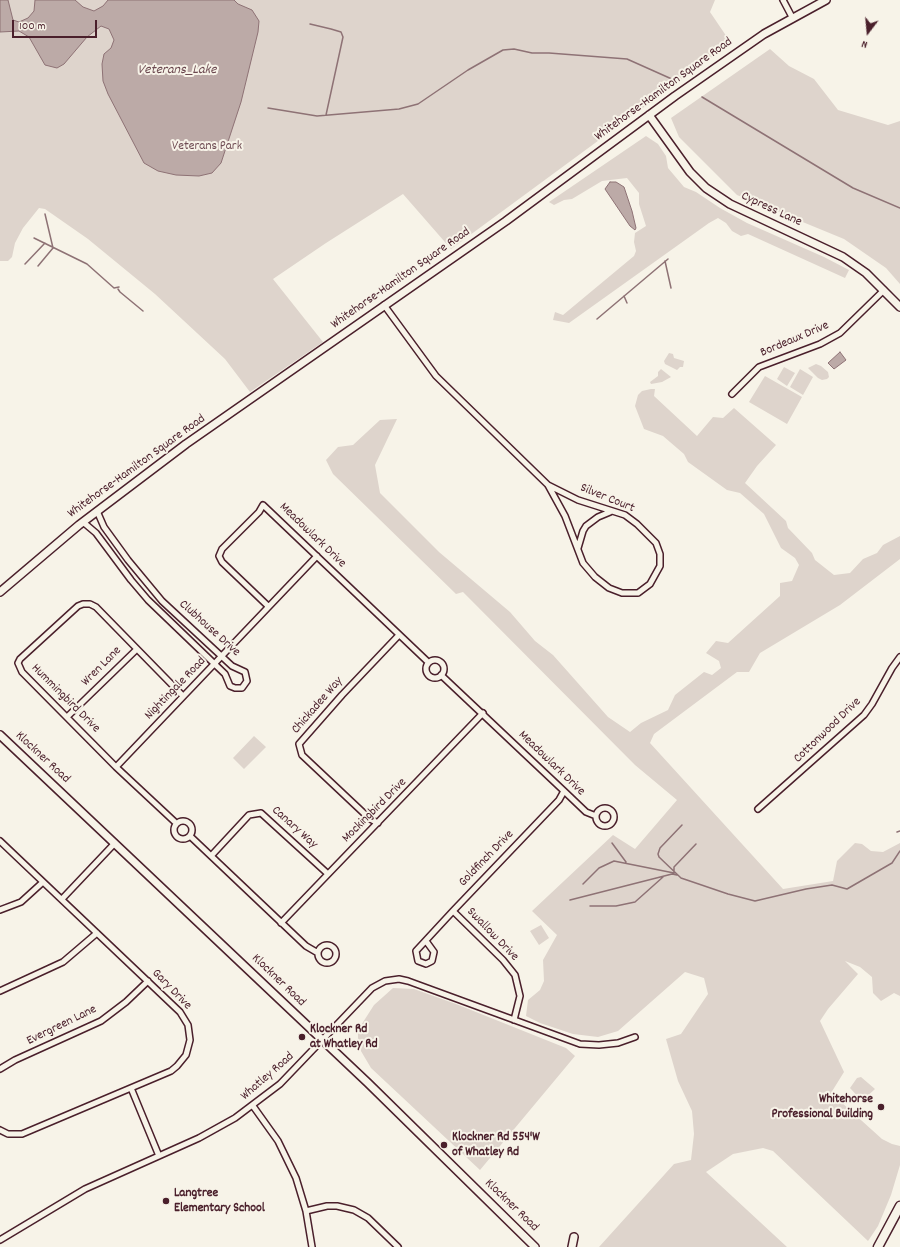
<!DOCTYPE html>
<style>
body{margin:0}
#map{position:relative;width:900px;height:1247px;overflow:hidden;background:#f7f3e8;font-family:Dekko,sans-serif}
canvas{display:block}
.north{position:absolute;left:848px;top:12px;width:40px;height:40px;-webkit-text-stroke:3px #f7f3e8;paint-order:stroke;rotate:196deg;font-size:11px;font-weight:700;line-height:16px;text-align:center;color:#4a1f2b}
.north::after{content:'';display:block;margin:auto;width:14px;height:18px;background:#4a1f2b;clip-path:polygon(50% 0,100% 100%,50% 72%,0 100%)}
.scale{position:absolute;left:12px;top:20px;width:85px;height:18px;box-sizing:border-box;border:2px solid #4a1f2b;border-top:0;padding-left:5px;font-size:12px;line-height:14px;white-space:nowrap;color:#4a1f2b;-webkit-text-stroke:3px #f7f3e8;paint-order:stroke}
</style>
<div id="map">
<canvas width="900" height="1247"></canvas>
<div class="north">N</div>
<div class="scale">100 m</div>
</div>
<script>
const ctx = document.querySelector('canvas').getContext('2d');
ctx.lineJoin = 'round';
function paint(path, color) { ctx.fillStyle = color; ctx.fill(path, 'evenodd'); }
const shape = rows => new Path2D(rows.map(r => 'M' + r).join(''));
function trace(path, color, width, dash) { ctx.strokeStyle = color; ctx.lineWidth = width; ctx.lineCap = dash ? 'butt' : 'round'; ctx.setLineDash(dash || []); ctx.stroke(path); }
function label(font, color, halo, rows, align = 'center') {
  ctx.font = font + ' Dekko,sans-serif'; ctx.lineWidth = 4; ctx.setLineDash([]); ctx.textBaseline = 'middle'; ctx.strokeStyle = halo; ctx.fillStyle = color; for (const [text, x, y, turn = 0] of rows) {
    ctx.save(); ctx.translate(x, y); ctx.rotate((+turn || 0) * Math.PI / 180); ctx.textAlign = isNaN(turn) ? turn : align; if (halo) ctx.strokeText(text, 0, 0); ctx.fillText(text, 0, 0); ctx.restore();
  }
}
const green = shape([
 [0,0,715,0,710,12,731,43,451,249,403,194,326,243,273,279,323,342,250,392,225,359,155,294,88,239,45,209,39,208,23,228,15,243,12,257,8,261,0,261],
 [770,49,789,66,814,79,838,110,888,125,900,121,900,284,886,268,844,239,737,195,679,137,671,118],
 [646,136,658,144,666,156,668,168,684,187,696,192,720,208,747,223,824,257,849,270,845,278,748,234,741,236,732,231,726,223,718,218,709,223,569,323,553,320,555,312,563,315,634,256,636,251,634,242,635,233,646,226,639,204,639,193,627,178,602,181,572,199,564,200,554,205,549,202],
 [669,353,673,354,674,358,684,361,683,367,680,367,677,370,665,364,664,361],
 [816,364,821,366,828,372,829,377,827,379,822,380,818,378,808,368],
 [784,367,795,373,787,386,777,379],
 [661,369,671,377,662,382,651,384,650,382,658,376,658,372],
 [800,369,813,377,803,395,790,387],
 [765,376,802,397,787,424,749,402],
 [651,389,655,389,654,396,697,436,713,417,723,418,734,408,776,445,757,466,745,483,786,521,788,528,812,553,815,560,834,575,850,573,863,559,877,553,883,545,900,536,900,559,840,605,760,653,749,672,737,672,654,734,650,743,783,889,833,881,837,861,855,843,862,844,871,851,883,852,900,843,900,996,894,993,881,1001,873,993,872,977,860,967,845,961,858,974,828,1009,820,1021,844,1072,831,1093,882,1139,892,1144,900,1146,900,1165,891,1195,878,1226,868,1241,773,1151,763,1148,733,1154,706,1172,787,1247,599,1247,674,1164,691,1160,694,1134,692,1111,678,1081,666,1039,681,1034,708,994,704,978,685,972,618,1031,598,1037,573,1034,540,1023,526,1016,528,1000,540,990,544,981,543,960,557,935,532,911,613,835,635,849,677,800,635,765,463,592,456,594,333,474,326,460,338,447,353,445,380,420,397,419,375,465,380,493,439,552,510,612,535,641,553,655,608,717,630,732,641,723,668,710,675,695,704,672,712,675,721,668,719,661,706,653,716,641,728,643,780,596,780,583,792,581,799,565,795,558,781,548,764,514,740,493,727,490,688,462,684,454,663,436,644,429,635,406,638,395,642,391],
 [254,736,266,747,244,769,233,758],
 [541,925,549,938,539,945,530,931],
 [393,988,414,989,456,1004,566,1048,575,1056,480,1170,371,1068,358,1046,358,1030,374,1005],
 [861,1077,875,1089,862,1101,850,1088,857,1078]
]);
const water = shape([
 [0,0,8,0,13,20,19,22,28,18,34,11,35,0,75,0,83,7,94,11,103,6,108,0,234,0,238,4,252,10,259,21,258,32,241,102,221,163,212,173,199,176,176,175,158,171,144,163,108,94,103,81,102,64,104,54,111,48,114,40,109,29,101,26,87,37,64,64,57,68,45,65,29,37,19,31,0,32,0,0],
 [610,182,616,182,624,187,632,211,636,228,635,230,630,226,605,189,610,182],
 [840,352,846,360,834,369,828,363,840,352]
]);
const stream = shape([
 [310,24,331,29,341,32,343,37,326,115],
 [702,97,853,188,900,208],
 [268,108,317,116,399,109,418,104,468,70,503,50,514,49,532,53,549,53,627,59,674,80],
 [34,238,87,264,114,288,119,287],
 [665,261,671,288],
 [25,264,45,243],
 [38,266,53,248,45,214],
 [118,289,120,292,143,311],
 [624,296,627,303],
 [597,319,668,259],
 [682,825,660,848,658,854,659,857,681,878,728,894,755,901,806,889,832,885,847,889,892,863,900,851],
 [897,832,900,831],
 [612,843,626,862],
 [583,884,599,868,614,861,674,873,674,867,696,844],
 [570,900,672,874,677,875],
 [590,906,616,906,635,902,663,877]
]);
const street = shape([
 [783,0,792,17],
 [384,305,436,376,548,485,565,516,583,563,595,577,609,588,622,593,638,593,650,584,660,566,660,554,656,543,637,524,625,515,578,500,548,485],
 [732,394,759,367,820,344,840,333,884,290],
 [83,522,96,533,131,580,148,600,225,674,230,686,235,688,242,688,247,681,245,672,232,666,162,601,128,560,104,527,97,511],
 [578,548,583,531,586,526,598,517,610,512],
 [268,606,222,562,219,556,222,549,259,512,263,505,428,662],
 '426 669a9 9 0 1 1 18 0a9 9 0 1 1-18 0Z',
 [441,675,564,791,586,812,596,816],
 [67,717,136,650],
 [116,767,317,556],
 '596 817a9 9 0 1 1 18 0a9 9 0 1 1-18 0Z',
 [758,809,864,715,872,704,892,668,900,657],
 '174 830a9 9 0 1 1 18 0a9 9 0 1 1-18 0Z',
 [176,823,116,767,22,672,18,663,20,659,78,606,83,604,90,604,96,607,183,696],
 [378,823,370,819,302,755,299,744,342,695,399,635],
 [190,836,306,946,318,953],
 [0,841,180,1012,188,1025,190,1040,186,1055,177,1066,171,1071,22,1134,8,1134,0,1130],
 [211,856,249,815,261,813,328,874],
 [62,899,115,843],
 [0,910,21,902,43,882],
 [453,911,503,960,515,975,520,996,514,1020],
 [281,923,483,713],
 [426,941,434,952,432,961,426,964,418,961,416,951,453,911,559,800,564,791],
 '318 954a9 9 0 1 1 18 0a9 9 0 1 1-18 0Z',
 [0,991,63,962,97,933],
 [0,1069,15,1060,101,1021,126,1002,148,981],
 [131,1088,159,1156],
 [253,1106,278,1141,296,1178,306,1211,312,1247],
 [306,1211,327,1206,337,1206,354,1210,368,1218,398,1247],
 [0,1240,85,1189,199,1138,235,1118,280,1084,372,988,385,981,399,979,408,981,580,1044,599,1045,618,1043,635,1037]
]);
const secondary = shape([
 [649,115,690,172,706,188,730,204,843,257,866,273,900,307],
 [0,592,79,525,186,444,506,221,675,96,764,34,826,0],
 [0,735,368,1083,535,1247],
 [572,1247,574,1237]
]);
const primary = shape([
 [878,1247,900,1206]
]);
const markers = [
 [302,1037,4,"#4a1f2b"],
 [881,1107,4,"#4a1f2b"],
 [444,1145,4,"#4a1f2b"],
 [166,1201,4,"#4a1f2b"]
];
const streetNames = [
 ["Whitehorse-Hamilton Square Road",664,90,-36],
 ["Cypress Lane",771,210,25],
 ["Whitehorse-Hamilton Square Road",401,279,-35],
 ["Bordeaux Drive",795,340,-23],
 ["Whitehorse-Hamilton Square Road",137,467,-36],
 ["Silver Court",607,499,22],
 ["Meadowlark Drive",312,536,44],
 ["Clubhouse Drive",209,629,42],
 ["Wren Lane",102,667,-45],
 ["Nightingale Road",176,689,-46],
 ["Hummingbird Drive",65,699,45],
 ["Chickadee Way",318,706,-49],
 ["Cottonwood Drive",828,731,-44],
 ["Klockner Road",42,758,43],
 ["Meadowlark Drive",551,764,44],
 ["Mockingbird Drive",375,811,-45],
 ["Canary Way",294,828,42],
 ["Goldfinch Drive",487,859,-46],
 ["Swallow Drive",492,935,46],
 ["Klockner Road",278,981,44],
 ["Gary Drive",171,990,46],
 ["Evergreen Lane",62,1026,-26],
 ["Whatley Road",268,1077,-41],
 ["Klockner Road",511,1206,44]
];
const parkNames = [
 ["Veterans Park",207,147]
];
const poiNames = [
 ["Klockner Rd",310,1030],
 ["at Whatley Rd",310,1045],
 ["Whitehorse",873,1100,"right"],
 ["Professional Building",873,1115,"right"],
 ["Klockner Rd 554'W",452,1138],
 ["of Whatley Rd",452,1153],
 ["Langtree",174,1194],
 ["Elementary School",174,1209]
];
const waterNames = [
 ["Veterans_Lake",177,71]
];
paint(green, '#ded4cc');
paint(water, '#bcaaa7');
trace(water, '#8e7275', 1);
trace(stream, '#8e7275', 1.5);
trace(street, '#4a1f2b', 8);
trace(secondary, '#4a1f2b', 10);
trace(primary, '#4a1f2b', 11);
trace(street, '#f7f3e8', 5);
trace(secondary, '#f7f3e8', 7);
trace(primary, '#f7f3e8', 8);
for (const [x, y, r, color] of markers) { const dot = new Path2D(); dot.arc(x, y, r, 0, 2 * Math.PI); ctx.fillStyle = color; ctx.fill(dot); trace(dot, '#f7f3e8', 1.5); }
label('13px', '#4a1f2b', '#f7f3e8', streetNames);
label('13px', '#6f4c53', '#f7f3e8', parkNames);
label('bold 13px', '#4a1f2b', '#f7f3e8', poiNames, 'left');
label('italic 14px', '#6c4950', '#f7f3e8', waterNames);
</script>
